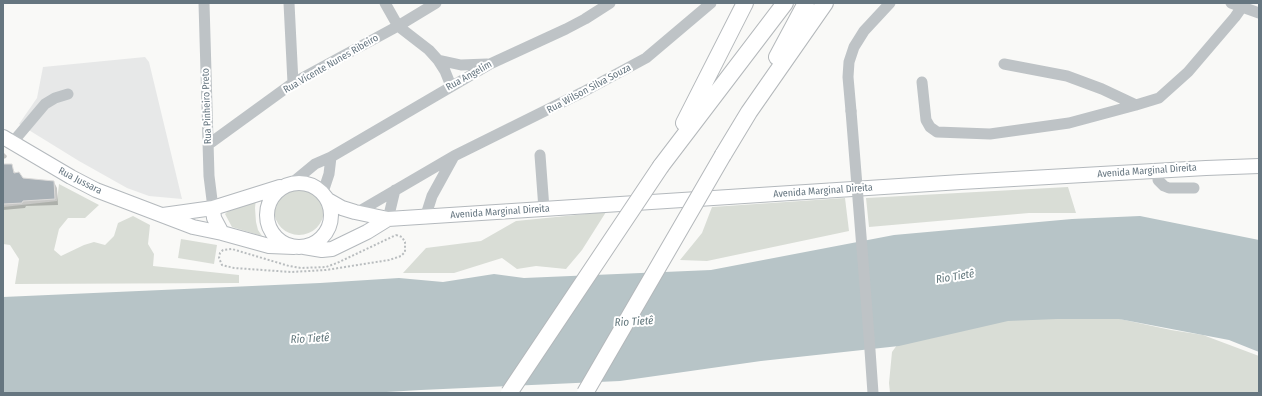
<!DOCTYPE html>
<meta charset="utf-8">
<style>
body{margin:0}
#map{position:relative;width:1262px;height:396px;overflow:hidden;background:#f9f9f7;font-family:"Fira Sans Condensed",sans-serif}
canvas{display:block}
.frame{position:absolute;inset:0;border:4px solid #667680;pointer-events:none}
</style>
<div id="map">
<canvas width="1262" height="396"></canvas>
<div class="frame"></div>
</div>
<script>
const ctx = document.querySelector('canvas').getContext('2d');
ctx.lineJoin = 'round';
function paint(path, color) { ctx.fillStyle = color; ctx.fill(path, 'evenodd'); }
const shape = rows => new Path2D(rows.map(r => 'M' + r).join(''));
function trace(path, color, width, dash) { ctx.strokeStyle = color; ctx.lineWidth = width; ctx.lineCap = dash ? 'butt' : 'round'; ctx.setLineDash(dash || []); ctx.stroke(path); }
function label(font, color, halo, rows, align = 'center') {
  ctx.font = font + ' "Fira Sans Condensed",sans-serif'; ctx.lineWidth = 4; ctx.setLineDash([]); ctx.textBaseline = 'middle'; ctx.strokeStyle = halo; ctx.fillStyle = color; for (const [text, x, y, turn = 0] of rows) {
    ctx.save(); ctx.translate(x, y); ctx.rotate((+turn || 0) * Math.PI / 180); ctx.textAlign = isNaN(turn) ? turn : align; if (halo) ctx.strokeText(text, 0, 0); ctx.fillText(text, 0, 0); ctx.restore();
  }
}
const built = shape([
 [145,57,149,62,182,199,149,196,127,188,79,161,19,124,37,98,43,67]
]);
const green = shape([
 [59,184,99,205,85,218,68,218,59,229,54,250,61,256,84,245,94,242,105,245,114,236,118,223,133,216,150,225,148,244,154,254,153,266,239,275,239,283,15,284,19,259,10,245,3,244,3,207,57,201],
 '274 210a25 25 0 1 1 50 0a25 25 0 1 1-50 0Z',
 [1068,187,1076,213,1029,213,869,227,866,198],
 [256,198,255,208,256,222,258,230,262,236,232,227,225,214,233,206],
 [845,198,849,231,707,261,680,260,702,233,712,207],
 [606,212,582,250,566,269,536,266,517,269,502,258,454,273,403,273,426,248,481,241,516,221],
 [181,239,217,245,214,264,178,258],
 [1106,316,1171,330,1203,335,1259,356,1259,393,890,393,889,383,892,352,897,345,964,321]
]);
const water = shape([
 [1140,216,1259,240,1259,352,1229,340,1119,319,1057,319,1008,321,899,346,761,361,620,381,421,390,369,393,3,393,3,297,320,283,399,278,443,282,494,274,524,278,711,270,894,235,1072,219]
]);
const shadow = shape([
 [3,152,7,156,6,158,3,159],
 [3,161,4,165,11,165,15,173,22,179,54,182,57,188,58,205,26,206,25,208,3,210]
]);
const building = shape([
 [3,164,12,164,14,173,19,172,23,178,54,181,55,199,23,201,22,203,3,204,3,164]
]);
const path = shape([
 [396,235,402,237,405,242,405,252,401,256,389,260,326,270,291,272,234,268,222,265,219,258,220,253,223,250,232,249,289,266,301,268,326,267,337,263,396,235]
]);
const minor = shape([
 [204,3,209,176,213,208],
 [289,3,293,83],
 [385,3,398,26,429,50,438,60,445,71,451,86],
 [1231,3,1259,13],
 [438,60,461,65,487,64],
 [1004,64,1067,76,1102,89,1136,105],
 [922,82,926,120,930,127,937,132,990,134,1069,123,1136,105,1159,98,1188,72,1235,17,1242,7],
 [851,111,848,77,849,62,854,47,864,31,890,3],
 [12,143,45,104,55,98,68,94],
 [209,144,293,83,398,26,436,3],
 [540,155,544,209],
 [1158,171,1158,180,1164,186,1169,188,1194,188],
 [292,183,315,164,331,157,490,64,566,29,585,19,610,3],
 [323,192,329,174,331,157],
 [358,212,454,156,583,92,646,58,711,3],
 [425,218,432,196,454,156],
 [388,219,395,190]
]);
const major = shape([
 [3,137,71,177,96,190,193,227,222,233,269,246,294,247],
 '267 215a32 32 0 1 1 64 0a32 32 0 1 1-64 0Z',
 [328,200,342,208,355,212,388,219,961,182,1206,168,1259,166],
 [213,208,214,218,222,233],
 [163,215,213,208,280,187],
 [304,247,322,250,332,249,367,232,388,219]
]);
const highway = shape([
 [777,57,806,3],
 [684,123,745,3],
 [723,155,749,112,825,3],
 [661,166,785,3]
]);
const minorBridge = shape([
 [851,111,869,336,873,393]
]);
const highwayBridge = shape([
 [509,393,661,166],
 [585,393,723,155]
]);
const streetNames = [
 ["Rua Vicente Nunes Ribeiro",331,64,-30],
 ["Rua Angelim",469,76,-29],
 ["Rua Wilson Silva Souza",589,89,-28],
 ["Rua Pinheiro Preto",207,106,-92],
 ["Avenida Marginal Direita",1147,171,-4],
 ["Rua Jussara",80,181,27],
 ["Avenida Marginal Direita",823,191,-4],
 ["Avenida Marginal Direita",500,212,-4]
];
const waterNames = [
 ["Rio Tietê",955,277,-9],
 ["Rio Tietê",634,322,-3],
 ["Rio Tietê",310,339,-3]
];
paint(built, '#e7e8e8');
paint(green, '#d9ddd6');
paint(water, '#b7c4c7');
paint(shadow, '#0003');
paint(building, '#a8b0b6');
trace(building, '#dbdad9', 1);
trace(major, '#b4b9bd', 16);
trace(highway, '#b4b8bb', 18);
trace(path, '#b9bdbf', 2, [2, 2]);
trace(minor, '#bec3c6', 11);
trace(major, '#fff', 14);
trace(highway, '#fff', 16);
trace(highwayBridge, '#b4b8bb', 18, []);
trace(minorBridge, '#bec3c6', 11);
trace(highwayBridge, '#fff', 16);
label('10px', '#667680', '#fff', streetNames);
label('italic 11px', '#60757a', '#fff', waterNames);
</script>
